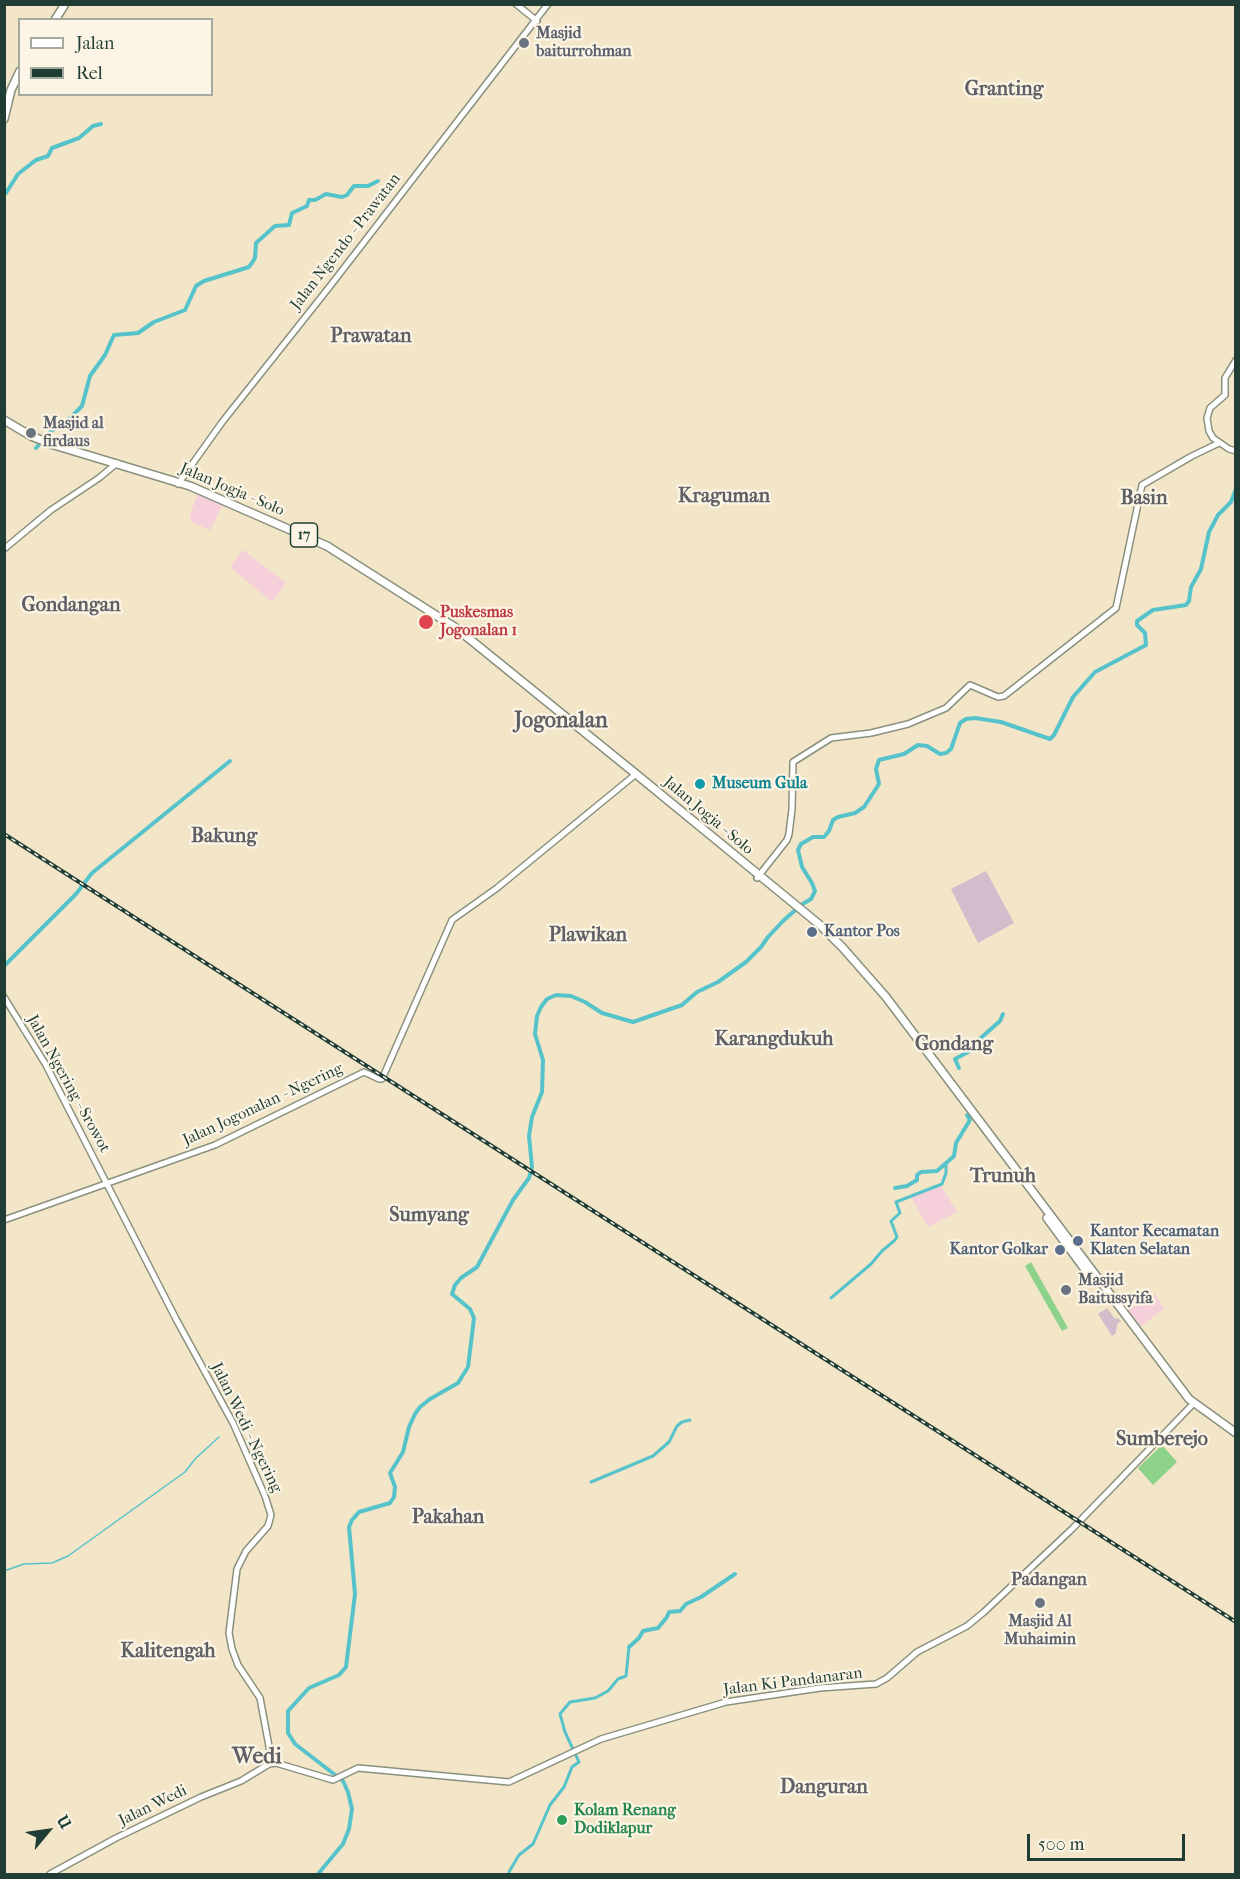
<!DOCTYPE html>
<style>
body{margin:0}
#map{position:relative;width:1240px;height:1879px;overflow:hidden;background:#f3e5c8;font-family:"IM FELL French Canon",serif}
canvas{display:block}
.frame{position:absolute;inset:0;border:6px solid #1f3d34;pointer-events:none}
.legend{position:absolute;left:18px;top:18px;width:195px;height:78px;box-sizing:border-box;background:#fcf5e5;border:2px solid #a4ab9e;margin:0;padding:8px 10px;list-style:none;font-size:18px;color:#1f3d34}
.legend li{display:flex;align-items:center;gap:12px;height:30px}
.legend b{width:30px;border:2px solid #a4ab9e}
.north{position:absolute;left:18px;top:1801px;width:60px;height:60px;-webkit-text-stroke:4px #fcf5e5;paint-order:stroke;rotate:61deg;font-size:16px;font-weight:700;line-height:24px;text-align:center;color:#1f3d34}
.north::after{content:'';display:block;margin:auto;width:21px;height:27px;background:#1f3d34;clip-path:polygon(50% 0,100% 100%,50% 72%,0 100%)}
.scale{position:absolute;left:1027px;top:1834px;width:158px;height:27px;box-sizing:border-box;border:3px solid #1f3d34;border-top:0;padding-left:8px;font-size:18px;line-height:21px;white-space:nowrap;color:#1f3d34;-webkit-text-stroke:4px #fcf5e5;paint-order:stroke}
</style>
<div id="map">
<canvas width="1240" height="1879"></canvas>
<div class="frame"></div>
<ul class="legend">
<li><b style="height:8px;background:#fff"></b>Jalan</li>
<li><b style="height:8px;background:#1f3d34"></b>Rel</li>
</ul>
<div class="north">U</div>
<div class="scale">500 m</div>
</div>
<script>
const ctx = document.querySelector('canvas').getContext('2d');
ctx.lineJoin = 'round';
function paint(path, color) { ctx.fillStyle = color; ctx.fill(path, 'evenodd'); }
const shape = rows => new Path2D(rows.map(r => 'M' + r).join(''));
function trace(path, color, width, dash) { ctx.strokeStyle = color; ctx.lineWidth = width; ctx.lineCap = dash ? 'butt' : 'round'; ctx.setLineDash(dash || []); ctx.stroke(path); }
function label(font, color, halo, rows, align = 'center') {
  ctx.font = font + ' "IM FELL French Canon",serif'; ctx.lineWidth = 4.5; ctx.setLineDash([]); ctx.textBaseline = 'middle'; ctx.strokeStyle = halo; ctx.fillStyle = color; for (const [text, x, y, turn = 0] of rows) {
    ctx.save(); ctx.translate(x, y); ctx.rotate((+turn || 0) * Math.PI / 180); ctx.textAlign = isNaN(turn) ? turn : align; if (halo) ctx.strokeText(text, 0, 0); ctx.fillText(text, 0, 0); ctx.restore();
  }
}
const built = shape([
 [198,494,223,505,210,530,193,523,190,516,190,513],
 [243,550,286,583,272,602,232,569,232,564],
 [940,1184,957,1212,928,1227,911,1197],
 [1155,1294,1164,1308,1138,1329,1121,1307,1129,1307,1133,1305,1135,1307]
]);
const industrial = shape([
 [986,871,1014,923,978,943,951,889],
 [1107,1308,1115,1319,1118,1318,1121,1321,1117,1324,1116,1333,1112,1336,1098,1314]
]);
const green = shape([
 [1031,1262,1068,1328,1062,1331,1025,1266],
 [1162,1445,1177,1462,1153,1485,1138,1468]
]);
const stream = shape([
 [4,1571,24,1564,52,1563,68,1556,185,1472,195,1459,219,1437]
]);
const canal = shape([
 [831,1298,871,1264,882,1251,895,1240,897,1237,891,1221,900,1213,896,1202,942,1184,946,1173,946,1163],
 [591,1482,653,1456,669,1442,677,1426,682,1422,690,1420],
 [509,1872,519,1855,533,1844,550,1805,564,1787,572,1767,579,1762,565,1732,560,1714,570,1702,595,1698,608,1691,618,1679,626,1676,629,1647]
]);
const river = shape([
 [6,193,18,174,36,160,48,156,52,148,79,138,93,126,101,124],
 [36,448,51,431,67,421,82,406,90,376,105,355,114,335,138,333,154,322,185,310,196,286,204,281,249,267,255,258,256,243,275,226,289,225,292,213,307,206,309,200,315,200,326,194,342,197,347,195,354,186,368,186,378,181],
 [4,966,76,894,92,873,230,761],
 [959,1068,955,1059,970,1051,973,1045,1000,1021,1003,1014],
 [895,1188,907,1186,917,1180,917,1175,921,1172,937,1171,954,1156,956,1143,970,1120,967,1115],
 [629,1647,639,1638,643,1631,658,1628,667,1617,669,1612,680,1611,686,1604,701,1597,735,1574],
 [318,1874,343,1844,349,1829,352,1809,348,1792,343,1781,295,1744,288,1733,288,1711,309,1688,339,1675,346,1667,355,1594,349,1527,352,1520,359,1512,390,1503,394,1497,395,1487,390,1473,403,1452,409,1427,415,1414,420,1407,430,1399,458,1383,468,1367,474,1318,470,1309,452,1294,455,1285,461,1278,477,1267,513,1200,529,1178,532,1167,529,1136,532,1117,542,1092,543,1060,535,1034,537,1016,541,1007,547,999,556,995,571,996,585,1002,602,1013,633,1022,682,1005,697,992,718,982,746,962,761,947,768,937,783,921,801,905,811,899,815,891,812,883,802,867,798,850,801,844,813,837,824,837,829,831,833,820,838,817,855,813,864,807,879,784,876,769,879,760,904,754,918,745,927,746,940,754,946,753,951,749,960,723,966,719,975,718,1001,722,1050,739,1054,735,1073,697,1095,672,1146,645,1145,633,1137,625,1137,621,1153,610,1186,605,1189,601,1191,587,1201,569,1209,532,1218,515,1231,502,1236,489]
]);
const major = shape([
 [516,4,537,21],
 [1236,360,1225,378,1225,395,1210,408,1207,418,1209,431,1213,438,1229,449,1236,451],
 [178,484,223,421,327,290,548,4],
 [4,549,51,510,99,478,117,463],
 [757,878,787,840,789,834,792,809,793,762,831,738,871,733,908,724,946,708,970,685,998,697,1004,696,1116,608,1142,485,1192,456,1219,443],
 [4,997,46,1065,176,1319,233,1423,265,1496,271,1515,268,1526,246,1551,237,1569,229,1633,232,1649,238,1665,260,1698,271,1757,276,1763,269,1764,241,1781,201,1797,116,1838,50,1874],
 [4,1220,215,1145,364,1072,379,1079,382,1079,452,920,497,888,636,774],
 [276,1763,333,1780,358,1768,509,1782,601,1739,726,1702,820,1688,876,1684,887,1678,917,1652,967,1626,984,1612,1072,1529,1193,1404]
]);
const highway = shape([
 [55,20,65,4],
 [4,119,11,90,20,71],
 [4,420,31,436,54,445,190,486,327,546,456,628,636,774,820,925,843,948,886,997,1189,1399,1236,1433],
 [1047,1218,1092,1279]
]);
const rail = shape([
 [4,834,1236,1622]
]);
const markers = [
 [524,43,6,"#6b7280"],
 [31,433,6,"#6b7280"],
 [426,622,8,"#e0444e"],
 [700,784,6,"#0f9aa8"],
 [812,932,6,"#5c6f8a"],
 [1078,1241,6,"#5c6f8a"],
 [1060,1250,6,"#5c6f8a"],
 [1066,1290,6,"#6b7280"],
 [1040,1603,6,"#6b7280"],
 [562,1820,6,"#2e9e5b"]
];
const shields = [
 [304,535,27]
];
const shieldNames = [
 ["17",304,535]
];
const worshipNames = [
 ["Masjid",536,34],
 ["baiturrohman",536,52],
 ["Masjid al",43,424],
 ["firdaus",43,442],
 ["Masjid",1078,1281],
 ["Baitussyifa",1078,1299],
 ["Masjid Al",1040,1622,"center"],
 ["Muhaimin",1040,1640,"center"]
];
const streetNames = [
 ["Jalan Ngendo - Prawatan",346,242,-52],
 ["Jalan Jogja - Solo",232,490,23],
 ["Jalan Jogja - Solo",708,816,40],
 ["Jalan Ngering - Srowot",68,1084,61],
 ["Jalan Jogonalan - Ngering",263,1105,-25],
 ["Jalan Wedi - Ngering",246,1428,64],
 ["Jalan Ki Pandanaran",793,1682,-7],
 ["Jalan Wedi",153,1806,-26]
];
const healthNames = [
 ["Puskesmas",440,613],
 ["Jogonalan 1",440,631]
];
const cultureNames = [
 ["Museum Gula",712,784]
];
const serviceNames = [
 ["Kantor Pos",824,932],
 ["Kantor Kecamatan",1090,1232],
 ["Klaten Selatan",1090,1250],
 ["Kantor Golkar",1048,1250,"right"]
];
const leisureNames = [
 ["Kolam Renang",574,1811],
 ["Dodiklapur",574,1829]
];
const neighbourhoodNames = [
 ["Padangan",1049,1581]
];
const quarterNames = [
 ["Granting",1004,90],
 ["Prawatan",371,337],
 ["Kraguman",724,497],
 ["Basin",1144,499],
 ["Gondangan",71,606],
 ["Bakung",224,837],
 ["Plawikan",588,936],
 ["Karangdukuh",774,1040],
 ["Gondang",954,1045],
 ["Trunuh",1003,1177],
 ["Sumyang",429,1216],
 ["Sumberejo",1162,1440],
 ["Pakahan",448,1518],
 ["Kalitengah",168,1652],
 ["Danguran",824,1788]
];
const districtNames = [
 ["Jogonalan",561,722],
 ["Wedi",257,1758]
];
paint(built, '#f5cfda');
paint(industrial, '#d1bdcb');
paint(green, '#8cd28b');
trace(stream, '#56c3cb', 1.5);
trace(canal, '#56c3cb', 3);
trace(river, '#56c3cb', 4);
trace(major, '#89917e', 8);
trace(highway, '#89917e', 10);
trace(major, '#fff', 5);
trace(highway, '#fff', 7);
trace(rail, '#1f3d34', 4);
trace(rail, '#fcf5e5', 1.5, [4.5]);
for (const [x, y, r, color] of markers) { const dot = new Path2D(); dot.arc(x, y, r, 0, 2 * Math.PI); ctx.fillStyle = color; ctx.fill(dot); trace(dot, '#fcf5e5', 2); }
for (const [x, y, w] of shields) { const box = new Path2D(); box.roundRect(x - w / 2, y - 12, w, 24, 4.5); ctx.fillStyle = '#fcf5e5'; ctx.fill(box); trace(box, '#1f3d34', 1.5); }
label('bold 15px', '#1f3d34', null, shieldNames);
label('bold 16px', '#5b616d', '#fcf5e5', worshipNames, 'left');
label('16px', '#1f3d34', '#fcf5e5', streetNames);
label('bold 16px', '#be3a42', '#fcf5e5', healthNames, 'left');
label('bold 16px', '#0d838f', '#fcf5e5', cultureNames, 'left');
label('bold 16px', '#4e5e75', '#fcf5e5', serviceNames, 'left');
label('bold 16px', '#27864d', '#fcf5e5', leisureNames, 'left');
label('bold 18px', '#5f6066', '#fcf5e5', neighbourhoodNames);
label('bold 20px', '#5f6066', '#fcf5e5', quarterNames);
label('bold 22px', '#5f6066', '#fcf5e5', districtNames);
</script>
